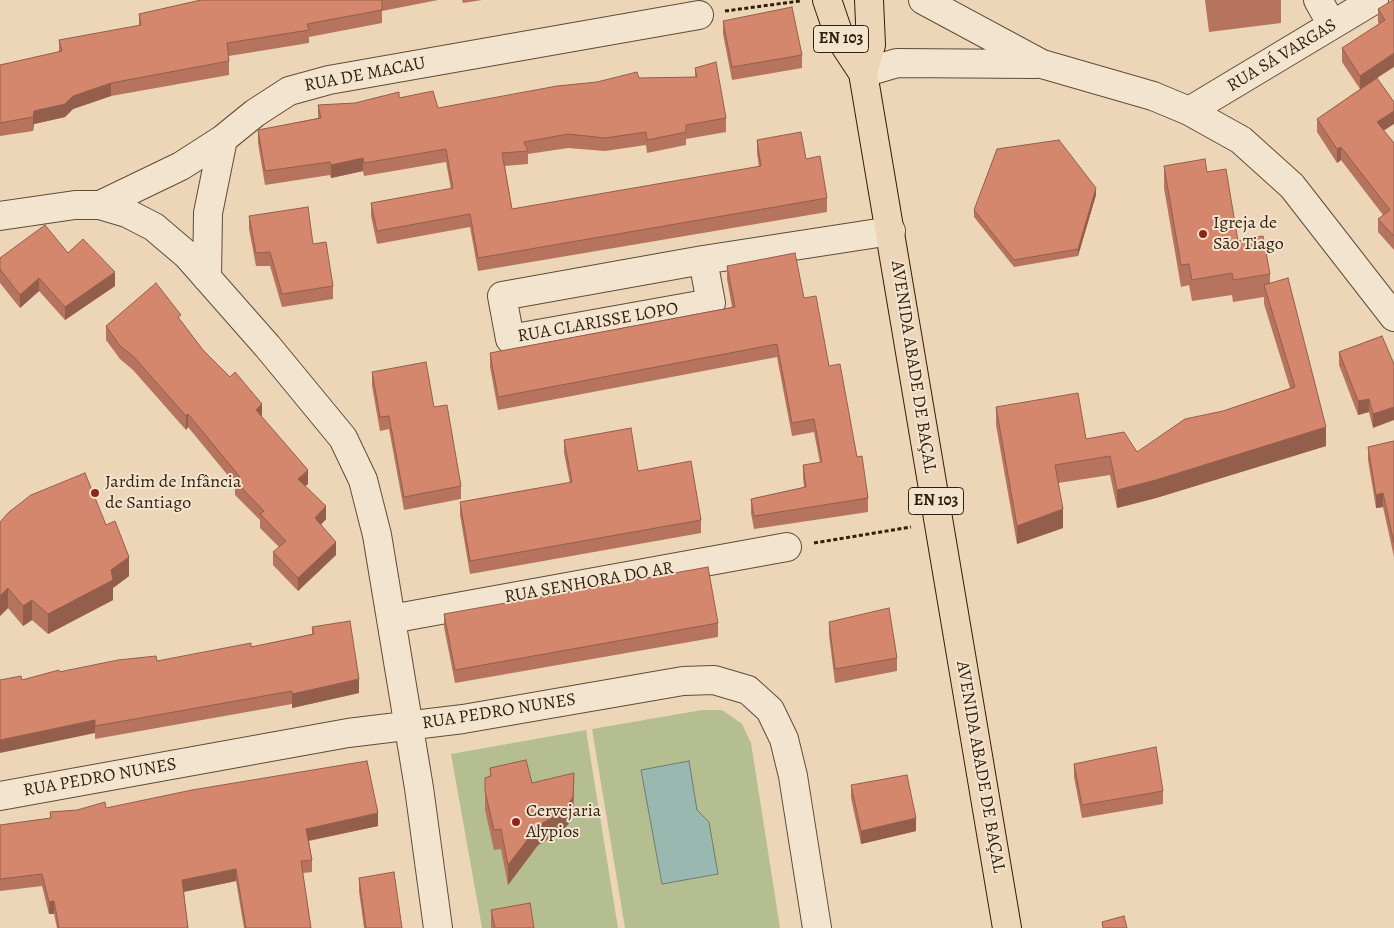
<!DOCTYPE html>
<meta charset="utf-8">
<style>
body{margin:0}
canvas{display:block;background:#ecd6b7}
</style>
<canvas width="1394" height="928"></canvas>
<script>
const ctx = document.querySelector('canvas').getContext('2d');
ctx.lineJoin = 'round';
function paint(path, color) { ctx.fillStyle = color; ctx.fill(path, 'evenodd'); }
const shape = rows => new Path2D(rows.map(r => 'M' + r).join(''));
function trace(path, color, width, dash) { ctx.strokeStyle = color; ctx.lineWidth = width; ctx.lineCap = dash ? 'butt' : 'round'; ctx.setLineDash(dash || []); ctx.stroke(path); }
function label(font, color, halo, rows, align = 'center') {
  ctx.font = font + ' Alegreya,serif'; ctx.lineWidth = 4; ctx.setLineDash([]); ctx.textBaseline = 'middle'; ctx.strokeStyle = halo; ctx.fillStyle = color; for (const [text, x, y, turn = 0] of rows) {
    ctx.save(); ctx.translate(x, y); ctx.rotate((+turn || 0) * Math.PI / 180); ctx.textAlign = isNaN(turn) ? turn : align; if (halo) ctx.strokeText(text, 0, 0); ctx.fillText(text, 0, 0); ctx.restore();
  }
}
const green = shape([
 [702,710,722,710,742,724,751,743,780,928,625,928,592,729],
 [586,730,618,928,482,928,451,754]
]);
const water = shape([
 [689,761,697,810,709,822,718,874,662,884,641,770,689,761]
]);
const path = shape([
 [725,11,800,1],
 [814,543,911,527]
]);
const minor = shape([
 [923,0,1042,64,1153,96,1189,111,1241,140,1292,186,1394,317],
 [1318,0,1332,25],
 [863,73,897,63,1035,64],
 [1189,111,1374,0],
 [100,205,127,213,154,227,187,255,268,347,343,438,363,480,377,535,419,788,438,928],
 [0,216,75,205,100,205,181,166,223,139,255,113,289,91,329,80,699,15],
 [703,260,711,303,510,339,502,296,703,260,891,231],
 [207,278,208,213,223,139],
 [391,619,787,547],
 [0,796,348,733,463,719,683,681,714,680,748,690,770,710,784,739,793,776,817,928]
]);
const major = shape([
 [827,0,840,38,863,73],
 [869,0,871,45,863,73,1007,928]
]);
const wall = shape([
 [201,0,438,0,382,11,382,23,309,37,309,43,229,56,229,75,111,96,73,109,65,117,34,124,33,131,0,136,0,65,59,52,59,40,139,26,139,14],
 [462,0,482,0,463,3],
 [1205,0,1281,0,1281,23,1209,32],
 [1393,0,1377,78,1384,131,1394,143,1394,250,1378,232,1378,219,1383,215,1341,160,1337,163,1317,132,1317,119,1360,89,1342,62,1342,48,1379,24,1378,22,1378,9],
 [723,21,802,55,802,68,732,80,723,34],
 [695,68,726,118,726,132,686,139,686,145,647,153,646,145,605,151,568,148,528,154,528,164,505,166,512,209,759,167,757,153,757,140,806,159,827,198,827,212,478,271,470,227,377,244,371,216,371,203,451,189,446,162,364,176,363,171,331,178,330,175,265,185,258,143,258,130,318,118,318,105,355,103,399,98,438,108,639,78,695,77],
 [1164,166,1207,172,1238,241,1270,274,1270,283,1326,446,1156,498,1117,508,1110,475,1058,483,1063,528,1017,544,996,425,996,407,1086,439,1137,452,1223,411,1290,388,1264,304,1264,297,1233,302,1232,295,1192,301,1189,285,1181,287,1164,188],
 [1096,195,1078,256,1014,267,974,217,974,210],
 [249,216,313,244,333,286,333,299,282,307,270,266,256,266,249,229],
 [68,253,115,286,65,320,39,291,20,308,0,283,0,258],
 [727,266,804,298,829,366,857,457,868,498,868,512,754,529,751,513,751,499,804,487,803,478,803,465,820,463,814,432,792,436,777,357,498,410,490,367,490,353,732,307,727,279],
 [181,321,203,350,262,417,308,484,305,486,326,519,321,525,336,555,298,591,273,565,273,552,279,547,260,528,260,520,235,495,235,484,188,427,186,430,133,370,120,359,106,340,106,326],
 [1382,336,1373,428,1369,412,1358,415,1339,365,1339,352],
 [372,372,434,407,461,486,461,499,404,510,389,429,380,431,372,386],
 [564,440,638,471,701,520,701,533,470,574,460,515,460,502,570,483,564,453],
 [1394,441,1394,557,1383,507,1376,508,1368,460,1368,447],
 [0,522,106,525,129,576,113,588,113,600,48,634,32,620,23,626,8,608,0,616],
 [444,614,718,623,718,637,455,683,444,627],
 [829,622,897,658,897,671,835,683,829,635],
 [312,627,359,693,292,708,292,704,95,739,95,733,22,680,59,672,157,661,251,647,312,634],
 [1074,764,1163,791,1163,804,1082,818,1074,777],
 [490,768,532,783,574,793,573,817,564,830,538,845,508,885,501,849,494,850,485,810,485,778,490,776],
 [851,785,916,831,861,844,851,798],
 [106,808,378,826,309,841,312,860,312,872,303,873,311,928,244,928,236,881,184,892,188,928,57,928,54,914,49,914,42,886,0,891,0,825,50,818,50,812],
 [359,878,402,928,364,928,359,891],
 [491,910,534,928,491,928]
]);
const shadedWall = shape([
 [1394,53,1394,67,1360,89,1360,76],
 [111,83,111,96,73,109,65,117,34,124,33,131,33,117,34,111,73,96],
 [1394,111,1394,124,1377,135,1377,122],
 [1341,147,1341,160,1337,163,1337,149],
 [363,158,363,171,331,178,331,165],
 [1096,188,1096,195,1078,256,1078,249],
 [115,272,115,286,65,320,65,307],
 [39,278,39,291,20,308,20,295],
 [1369,399,1369,412,1358,415,1358,401],
 [262,404,262,417,256,410],
 [1394,407,1394,420,1373,428,1373,414],
 [188,414,188,427,186,430,186,416],
 [1326,427,1326,446,1156,498,1117,508,1117,490],
 [308,470,308,484,298,492,298,479],
 [1383,493,1383,507,1376,508,1376,495],
 [326,506,326,519,315,531,315,518],
 [1063,509,1063,528,1017,544,1017,526],
 [336,542,336,555,298,591,298,578],
 [129,557,129,576,113,588,113,600,48,634,48,614],
 [8,588,8,608,0,616,0,596],
 [32,600,32,620,23,626,23,606],
 [359,679,359,693,292,708,292,694],
 [95,720,95,733,0,753,0,740],
 [574,773,573,817,564,830,538,845,508,885,508,865],
 [378,813,378,826,306,841,306,829],
 [916,818,916,831,861,844,861,831],
 [236,869,236,881,182,892,182,880],
 [54,901,54,914,49,914,49,902]
]);
const building = shape([
 [201,0,382,0,382,10,307,24,309,30,227,43,229,61,111,83,73,96,65,104,34,111,33,117,0,123,0,65,62,51,59,40,141,25,139,14,201,0],
 [1393,0,1394,0,1394,53,1360,76,1342,48,1385,20,1378,9,1393,0],
 [792,7,802,55,732,67,723,21,792,7],
 [716,62,726,118,686,125,686,132,647,140,646,132,605,138,568,134,524,142,528,151,502,153,512,209,761,166,757,140,801,132,806,159,820,156,827,198,478,258,470,214,377,231,371,203,453,188,446,149,364,163,363,158,331,165,330,162,265,171,258,130,321,118,318,105,355,103,399,92,399,98,433,91,438,108,557,86,597,82,637,72,639,78,697,77,695,68,716,62],
 [1377,78,1394,102,1394,111,1377,122,1394,143,1394,236,1378,219,1390,210,1341,147,1337,149,1317,119,1377,78],
 [1059,140,1096,188,1078,249,1014,260,974,210,997,149,1059,140],
 [1205,159,1207,172,1226,169,1238,241,1263,236,1270,274,1233,280,1232,273,1192,280,1189,264,1181,265,1164,166,1205,159],
 [308,207,313,244,326,242,333,286,282,294,270,252,256,253,249,216,308,207],
 [45,225,68,253,83,239,115,272,65,307,39,278,20,295,0,269,0,258,45,225],
 [795,253,804,298,816,296,829,366,840,364,857,457,862,456,868,498,754,516,751,499,806,487,803,465,822,462,814,419,792,423,777,344,498,397,490,353,735,307,727,266,795,253],
 [1288,278,1326,427,1156,480,1117,490,1110,456,1055,465,1063,509,1017,526,996,407,1078,393,1086,439,1124,432,1137,452,1185,419,1223,411,1295,387,1264,285,1288,278],
 [156,283,181,315,178,317,203,350,230,377,235,372,262,404,256,410,308,470,298,479,326,506,315,518,336,542,298,578,273,552,286,541,260,514,264,511,235,481,240,477,188,414,186,416,133,356,120,346,106,326,156,283],
 [1382,336,1394,364,1394,407,1373,414,1369,399,1358,401,1339,352,1382,336],
 [426,362,434,407,447,405,461,486,404,497,389,416,380,417,372,372,426,362],
 [631,428,638,471,691,461,701,520,470,561,460,502,572,482,564,440,631,428],
 [1394,441,1394,543,1383,493,1376,495,1368,447,1394,441],
 [85,473,106,525,115,521,129,557,111,570,113,580,48,614,32,600,23,606,8,588,0,596,0,522,9,512,31,495,85,473],
 [708,567,718,623,455,670,444,614,708,567],
 [889,608,897,658,835,669,829,622,889,608],
 [350,621,359,679,292,694,292,691,95,726,95,720,0,740,0,680,21,676,22,680,59,670,59,672,118,660,156,656,157,661,251,643,251,647,314,634,312,627,350,621],
 [1156,747,1163,791,1082,805,1074,764,1156,747],
 [526,760,532,783,574,773,573,797,564,810,538,826,508,865,501,829,494,830,485,791,485,778,491,776,490,768,526,760],
 [367,761,378,813,306,829,312,860,301,861,311,928,246,928,236,869,182,880,188,928,59,928,54,901,49,902,42,874,0,879,0,825,51,818,50,812,77,810,105,802,106,808,192,790,367,761],
 [907,775,916,818,861,831,851,785,907,775],
 [394,872,402,928,366,928,359,878,394,872],
 [530,903,534,928,495,928,491,910,530,903],
 [1124,916,1127,928,1103,928,1102,922,1124,916]
]);
const markers = [
 [1203,234,5,"#8f2418"],
 [95,493,5,"#8f2418"],
 [516,822,5,"#8f2418"]
];
const shields = [
 [841,39,55],
 [936,501,55]
];
const shieldNames = [
 ["EN 103",841,39],
 ["EN 103",936,501]
];
const streetNames = [
 ["RUA SÁ VARGAS",1282,56,-31],
 ["RUA DE MACAU",365,75,-11],
 ["RUA CLARISSE LOPO",598,323,-10],
 ["AVENIDA ABADE DE BAÇAL",913,367,81],
 ["RUA SENHORA DO AR",589,583,-10],
 ["RUA PEDRO NUNES",499,712,-9],
 ["AVENIDA ABADE DE BAÇAL",980,767,80],
 ["RUA PEDRO NUNES",100,778,-10]
];
const poiNames = [
 ["Igreja de",1213,224],
 ["São Tiago",1213,245],
 ["Jardim de Infância",105,483],
 ["de Santiago",105,504],
 ["Cervejaria",526,812],
 ["Alypios",526,833]
];
paint(green, '#b5be90');
paint(water, '#99b9b0');
trace(water, '#707b6f', 1);
trace(minor, '#604c38', 30);
trace(major, '#321e0d', 30);
trace(path, '#321e0d', 3, [4, 2.5]);
trace(minor, '#f3e4d0', 28);
trace(major, '#ecd6b7', 28);
paint(wall, '#b6745e');
paint(shadedWall, '#945e4c');
paint(building, '#d4876d');
trace(building, '#945e4c', 1);
for (const [x, y, r, color] of markers) { const dot = new Path2D(); dot.arc(x, y, r, 0, 2 * Math.PI); ctx.fillStyle = color; ctx.fill(dot); trace(dot, '#f3e4d0', 2); }
for (const [x, y, w] of shields) { const box = new Path2D(); box.roundRect(x - w / 2, y - 13.5, w, 27, 4); ctx.fillStyle = '#f3e4d0'; ctx.fill(box); trace(box, '#321e0d', 1); }
label('bold 16px', '#321e0d', null, shieldNames);
label('18px', '#321e0d', '#f3e4d0', streetNames);
label('18px', '#321e0d', '#f3e4d0', poiNames, 'left');
</script>
